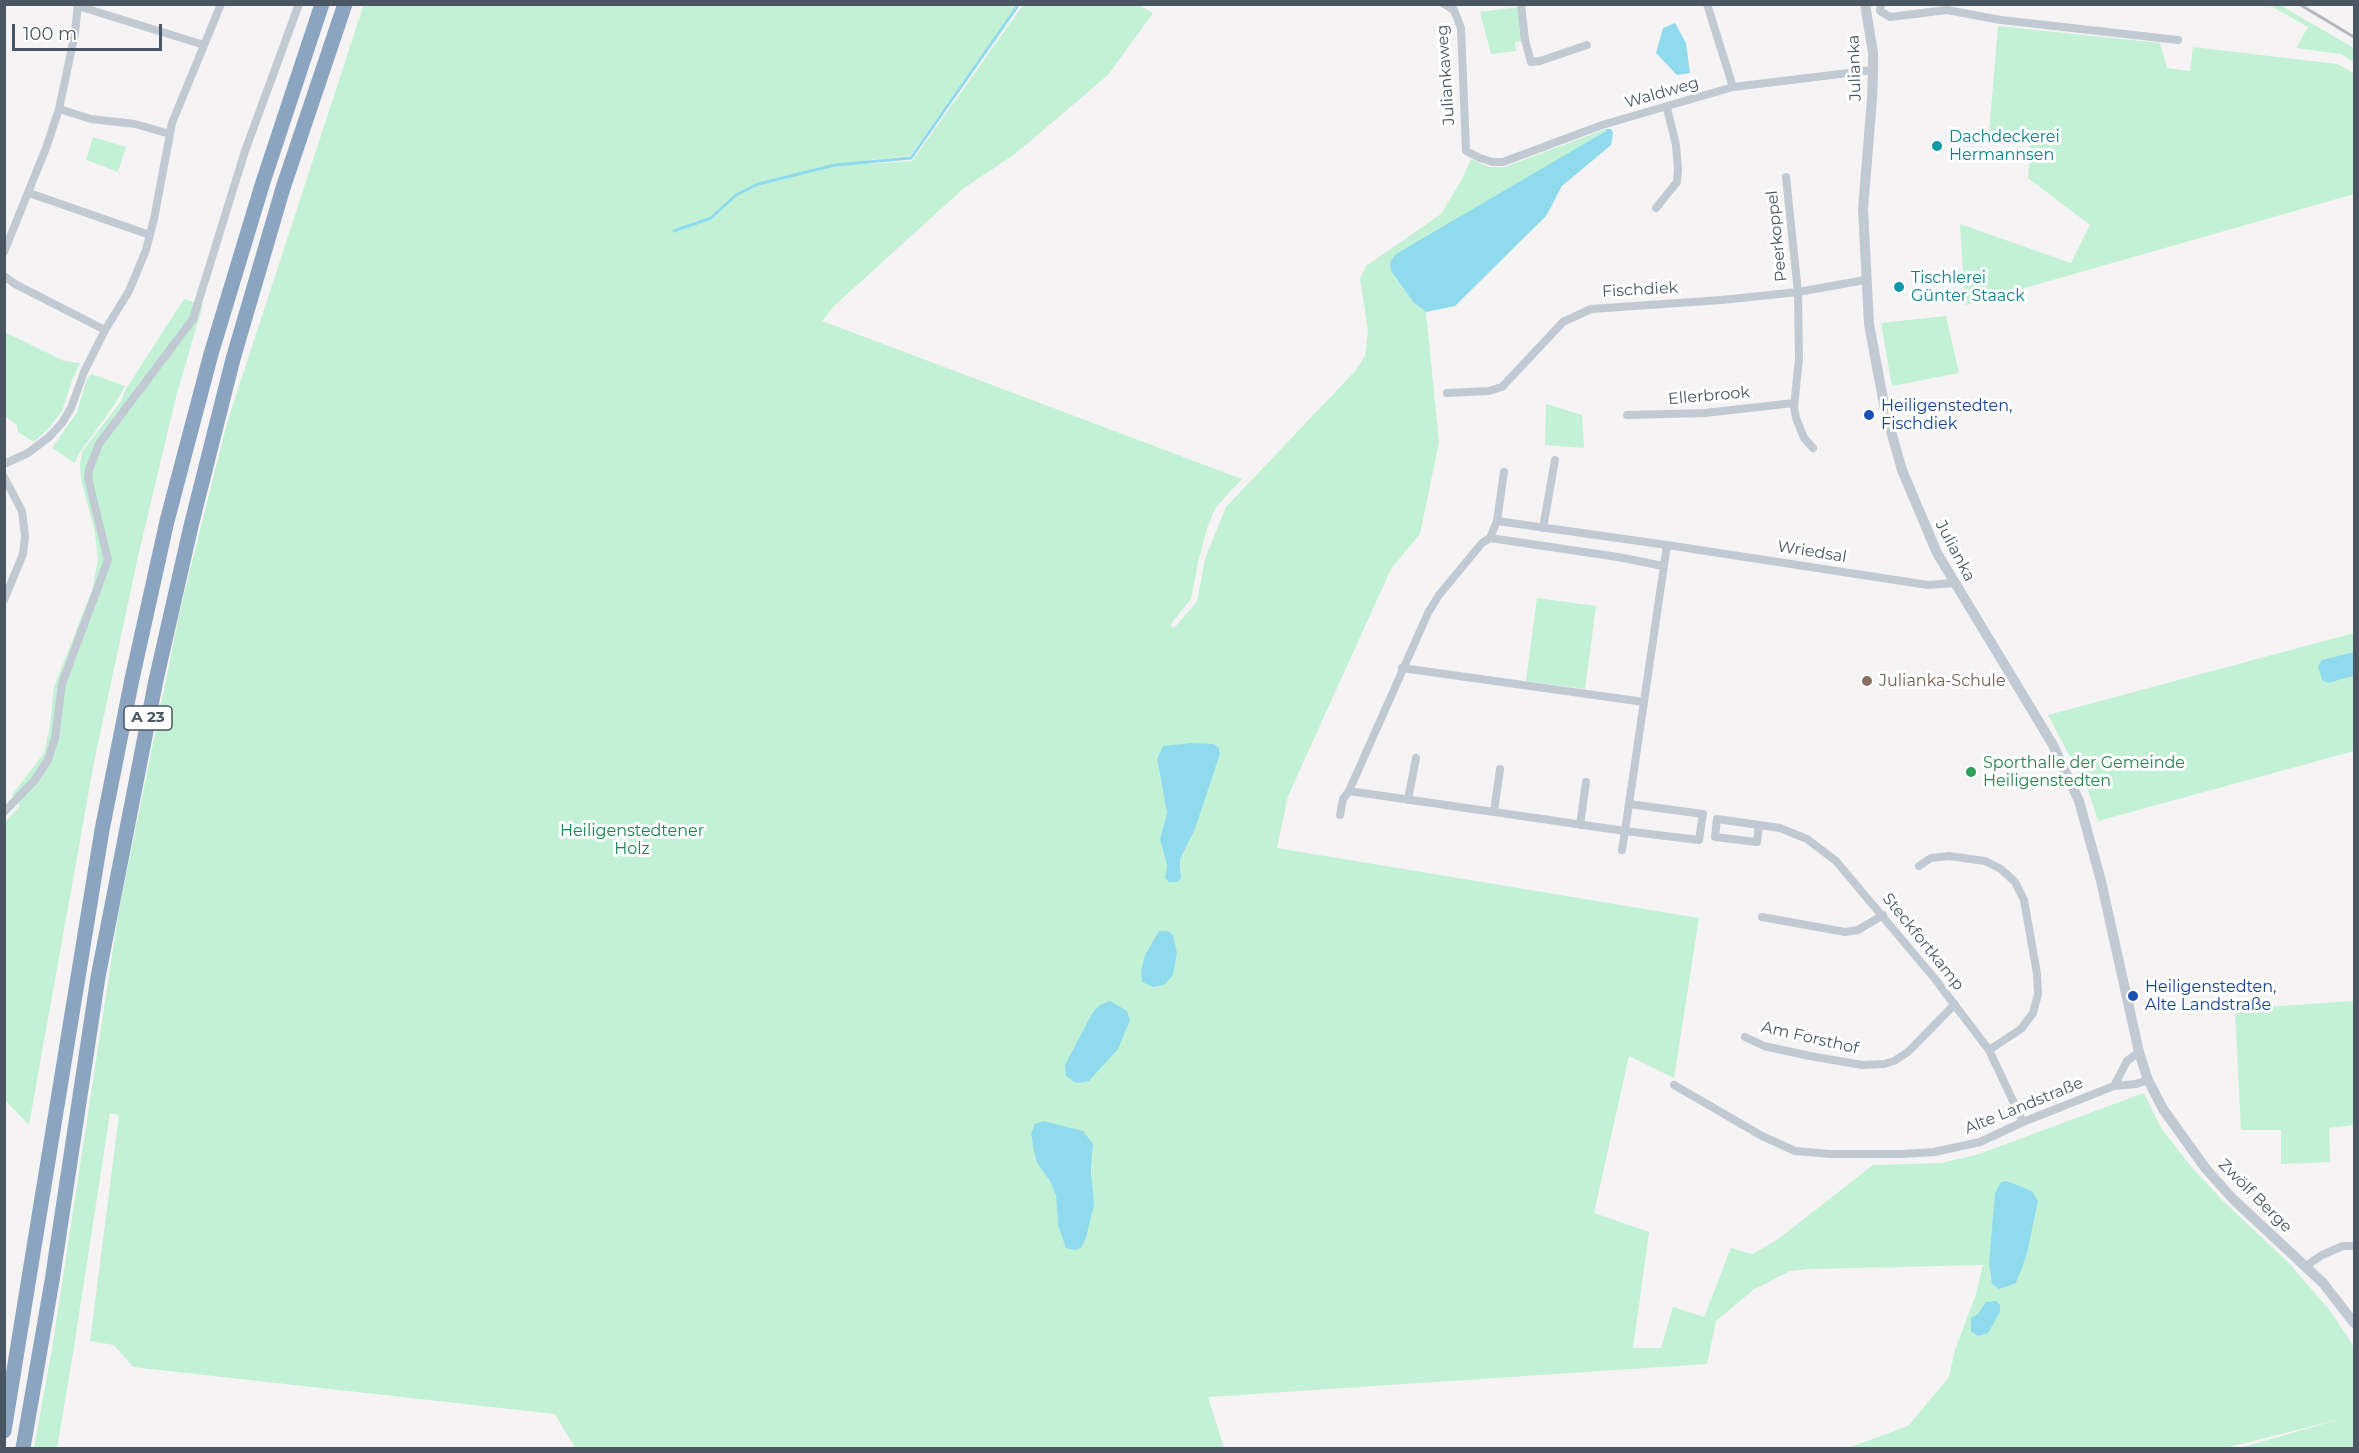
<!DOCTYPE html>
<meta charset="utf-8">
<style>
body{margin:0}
#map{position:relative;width:2359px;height:1453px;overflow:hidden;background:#f5f3f3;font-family:Montserrat,sans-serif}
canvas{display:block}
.frame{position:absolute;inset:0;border:6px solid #4a5661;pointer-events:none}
.scale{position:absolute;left:12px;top:24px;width:150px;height:27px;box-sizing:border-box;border:3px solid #4a5661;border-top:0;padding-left:8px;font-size:18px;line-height:21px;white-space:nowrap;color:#4a5661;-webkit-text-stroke:4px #fff;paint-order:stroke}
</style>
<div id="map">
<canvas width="2359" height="1453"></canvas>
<div class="frame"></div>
<div class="scale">100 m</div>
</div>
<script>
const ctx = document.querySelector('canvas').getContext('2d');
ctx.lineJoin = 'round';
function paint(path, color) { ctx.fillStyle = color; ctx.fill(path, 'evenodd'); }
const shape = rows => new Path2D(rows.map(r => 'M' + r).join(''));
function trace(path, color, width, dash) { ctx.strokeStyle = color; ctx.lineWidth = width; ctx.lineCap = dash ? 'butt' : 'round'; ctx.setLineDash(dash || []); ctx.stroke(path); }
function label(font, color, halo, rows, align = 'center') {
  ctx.font = font + ' Montserrat,sans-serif'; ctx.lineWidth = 6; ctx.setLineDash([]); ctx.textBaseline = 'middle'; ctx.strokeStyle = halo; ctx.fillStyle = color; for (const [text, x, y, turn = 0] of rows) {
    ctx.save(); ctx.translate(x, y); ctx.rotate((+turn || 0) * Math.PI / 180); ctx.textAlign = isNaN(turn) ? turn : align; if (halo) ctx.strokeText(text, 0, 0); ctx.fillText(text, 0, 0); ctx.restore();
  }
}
const green = shape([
 [364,4,1017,5,910,156,867,160,869,164,912,161,1023,5,1138,5,1153,13,1108,75,1015,154,964,188,834,306,822,321,1242,479,1216,507,1207,528,1199,558,1191,599,1170,625,1174,628,1197,602,1205,559,1226,507,1356,370,1365,356,1368,331,1360,278,1366,266,1441,214,1461,181,1471,159,1489,167,1505,167,1606,129,1606,131,1390,262,1391,271,1414,303,1426,312,1439,442,1420,534,1391,569,1288,796,1277,848,1699,918,1674,1078,1629,1056,1594,1213,1649,1232,1633,1348,1661,1348,1673,1307,1704,1317,1731,1248,1752,1254,1777,1240,1873,1165,1942,1163,1979,1154,2144,1093,2161,1128,2189,1164,2223,1201,2289,1263,2331,1312,2352,1344,2354,1348,2354,1448,2240,1448,2344,1418,2226,1448,1848,1448,1908,1426,1949,1377,1955,1350,1976,1294,1983,1265,1809,1269,1790,1271,1753,1290,1716,1321,1707,1364,1208,1397,1224,1448,575,1448,555,1414,133,1367,114,1345,90,1341,119,1115,110,1113,73,1353,57,1448,34,1448,52,1349,119,910,181,606,227,423],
 [1219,748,1220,754,1195,829,1180,859,1182,873,1165,878,1167,866,1160,839,1167,813,1157,759],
 [1031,1134,1093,1144,1089,1223,1086,1238,1058,1225,1056,1196,1050,1181,1037,1163],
 [2007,1181,2032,1191,2038,1201,2027,1254,2016,1283,1990,1277,1995,1193],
 [2269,5,2280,5,2354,48,2354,62,2341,54,2296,48,2308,27],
 [1518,7,1523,41,1515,42,1516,51,1491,54,1480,12],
 [1998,26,2160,43,2167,68,2190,71,2193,47,2337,64,2354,73,2354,194,1965,305,1960,224,2071,263,2090,225,2028,178,2031,137,1989,133],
 [93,137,126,147,118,172,86,160],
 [184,299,203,305,177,393,139,552,94,762,29,1125,5,1100,5,822,20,806,12,795,44,753,50,726,54,687,92,590,98,560,95,533,81,479,80,464,82,452,121,401,126,389],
 [1946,316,1959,373,1892,386,1881,323],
 [5,332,64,361,80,363,73,378,62,411,49,428,34,442,18,432,17,425,5,416],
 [91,374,125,386,115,404,78,455,75,463,52,448,77,412,87,379],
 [1546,404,1582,415,1584,448,1545,445],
 [1537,598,1596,606,1585,689,1526,681],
 [2354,633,2354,652,2322,660,2328,683,2354,676,2354,751,2098,821,2089,793,2048,715],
 [2354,1001,2354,1125,2329,1128,2330,1162,2281,1164,2281,1130,2241,1130,2235,1009]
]);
const water = shape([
 [1675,23,1686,43,1690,73,1677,75,1656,53,1663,28],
 [1606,129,1611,129,1613,133,1611,145,1562,186,1546,216,1455,306,1426,312,1414,303,1391,271,1390,262,1396,254,1606,131],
 [2354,652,2354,676,2328,683,2322,680,2318,666,2322,660],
 [1192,743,1213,744,1219,748,1220,754,1195,829,1180,859,1181,879,1176,882,1169,882,1165,878,1167,866,1160,839,1167,813,1157,759,1163,746],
 [1159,931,1168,931,1173,935,1177,953,1173,975,1164,985,1153,987,1142,982,1141,972,1145,955],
 [1110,1001,1127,1011,1130,1020,1118,1049,1089,1081,1076,1083,1066,1076,1065,1065,1093,1012,1100,1005],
 [1043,1121,1083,1131,1093,1144,1091,1172,1094,1205,1086,1238,1081,1248,1074,1250,1066,1248,1058,1225,1056,1196,1050,1181,1037,1163,1034,1151,1031,1134,1035,1124],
 [2007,1181,2032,1191,2038,1201,2027,1254,2020,1273,2016,1283,1999,1289,1992,1284,1989,1264,1995,1193,2001,1182],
 [1996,1301,2000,1305,2000,1312,1988,1333,1978,1336,1971,1331,1971,1318,1978,1314,1986,1302]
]);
const stream = shape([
 [674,231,711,218,736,195,758,184,835,165,911,158,1019,4]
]);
const minor = shape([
 [1444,4,1454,10,1461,28,1466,151,1480,158,1493,162,1503,162,1602,125,1733,87,1873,70],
 [1521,4,1525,40,1531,62,1540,61,1587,45],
 [1707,4,1733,87],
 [1881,4,1880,11,1890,17,1947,10,2001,20,2178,40],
 [78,6,204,45],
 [59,109,91,119,135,124,170,134],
 [1786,177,1798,292,1799,358,1794,407,1796,418,1804,438,1813,448],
 [29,193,150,235],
 [1656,208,1677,182,1678,169,1676,145,1667,108],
 [4,252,46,148,59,109,75,33,78,4],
 [4,276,15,284,105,330,84,372,71,408,62,423,49,437,28,453,4,464],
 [105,330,129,291,146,250,154,219,172,123,221,4],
 [1447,393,1489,391,1502,387,1563,322,1591,309,1722,300,1798,292,1865,280],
 [1627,415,1705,413,1794,403],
 [4,477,22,511,25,536,23,554,4,600],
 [1497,521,1504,472],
 [1543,528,1555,460],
 [1490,538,1618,557,1663,566],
 [1667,545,1625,831,1349,791,1428,613,1439,595,1482,543,1490,538,1497,521,1667,545,1928,585,1954,583],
 [1402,668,1644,702],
 [1408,800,1416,758],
 [4,812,34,781,48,760,55,738,62,684,108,560,88,478,89,470,99,444,193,319,245,151,299,4],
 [1494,812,1500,769],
 [1340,815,1343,799,1349,791],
 [1580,825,1586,782],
 [1759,825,1757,842,1715,837,1717,819,1780,828,1807,839,1836,861,1935,979,1989,1050,2023,1122],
 [1622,850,1625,831,1699,840,1703,814,1629,804],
 [1919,866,1931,858,1949,856,1985,861,2001,869,2015,882,2024,900,2037,974,2038,994,2033,1013,2021,1029,1989,1050],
 [1762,917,1845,932,1858,930,1883,915],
 [1745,1037,1764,1046,1810,1056,1862,1065,1884,1064,1894,1061,1908,1052,1955,1004],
 [1674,1085,1762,1136,1795,1151,1830,1154,1903,1154,1934,1152,1980,1142,2023,1122,2114,1086,2136,1084,2148,1080],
 [2114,1086,2127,1061,2139,1052],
 [2306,1266,2322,1255,2343,1246,2354,1246]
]);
const tertiary = shape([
 [1865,4,1873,53,1873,70,1872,99,1863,209,1869,324,1885,410,1902,470,1937,553,2053,745,2079,801,2101,881,2139,1052,2148,1080,2163,1109,2206,1169,2233,1199,2323,1283,2354,1323]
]);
const motorway = shape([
 [4,1431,102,830,132,679,167,521,211,354,263,182,322,4],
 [23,1448,52,1281,98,977,156,680,191,526,233,359,283,188,345,4]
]);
const rail = shape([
 [2299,4,2354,37]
]);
const markers = [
 [1937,146,6,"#0f9aa8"],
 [1899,287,6,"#0f9aa8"],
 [1869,415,6,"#1a4fb4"],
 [1867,681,6,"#8d6e63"],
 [1971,772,6,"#2e9e5b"],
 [2133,996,6,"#1a4fb4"]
];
const shields = [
 [148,718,48]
];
const shieldNames = [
 ["A 23",148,718]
];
const streetNames = [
 ["Julianka",1855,68,-92],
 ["Juliankaweg",1446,75,-94],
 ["Waldweg",1662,93,-16],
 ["Peerkoppel",1777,236,-96],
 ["Fischdiek",1640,290,-3],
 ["Ellerbrook",1709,396,-5],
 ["Julianka",1955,551,62],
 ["Wriedsal",1812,552,9],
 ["Steckfortkamp",1923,942,51],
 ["Am Forsthof",1810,1038,13],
 ["Alte Landstraße",2024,1106,-22],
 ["Zwölf Berge",2255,1196,45]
];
const cultureNames = [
 ["Dachdeckerei",1949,137],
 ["Hermannsen",1949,155],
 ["Tischlerei",1911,278],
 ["Günter Staack",1911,296]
];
const transitNames = [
 ["Heiligenstedten,",1881,406],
 ["Fischdiek",1881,424],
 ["Heiligenstedten,",2145,987],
 ["Alte Landstraße",2145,1005]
];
const educationNames = [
 ["Julianka-Schule",1879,681]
];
const leisureNames = [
 ["Sporthalle der Gemeinde",1983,763],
 ["Heiligenstedten",1983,781]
];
const parkNames = [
 ["Heiligenstedtener",632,831],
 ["Holz",632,849]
];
paint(green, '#c3f1d5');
paint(water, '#90daee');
trace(stream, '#90daee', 3);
trace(minor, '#c1cad2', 8);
trace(tertiary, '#c1cad2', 10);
trace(motorway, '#8ba5c1', 15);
trace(rail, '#b5b8bd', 3);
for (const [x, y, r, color] of markers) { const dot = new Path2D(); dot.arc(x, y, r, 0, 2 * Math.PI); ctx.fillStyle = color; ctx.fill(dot); trace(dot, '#fff', 2); }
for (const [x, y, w] of shields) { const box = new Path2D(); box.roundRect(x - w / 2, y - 12, w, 24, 4.5); ctx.fillStyle = '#fff'; ctx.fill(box); trace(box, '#4a5661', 1.5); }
label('bold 15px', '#4a5661', null, shieldNames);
label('16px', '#4a5661', '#fff', streetNames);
label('16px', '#0d838f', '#fff', cultureNames, 'left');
label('16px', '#164399', '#fff', transitNames, 'left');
label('16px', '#785e54', '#fff', educationNames, 'left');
label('16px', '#27864d', '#fff', leisureNames, 'left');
label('16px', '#17864f', '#fff', parkNames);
</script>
